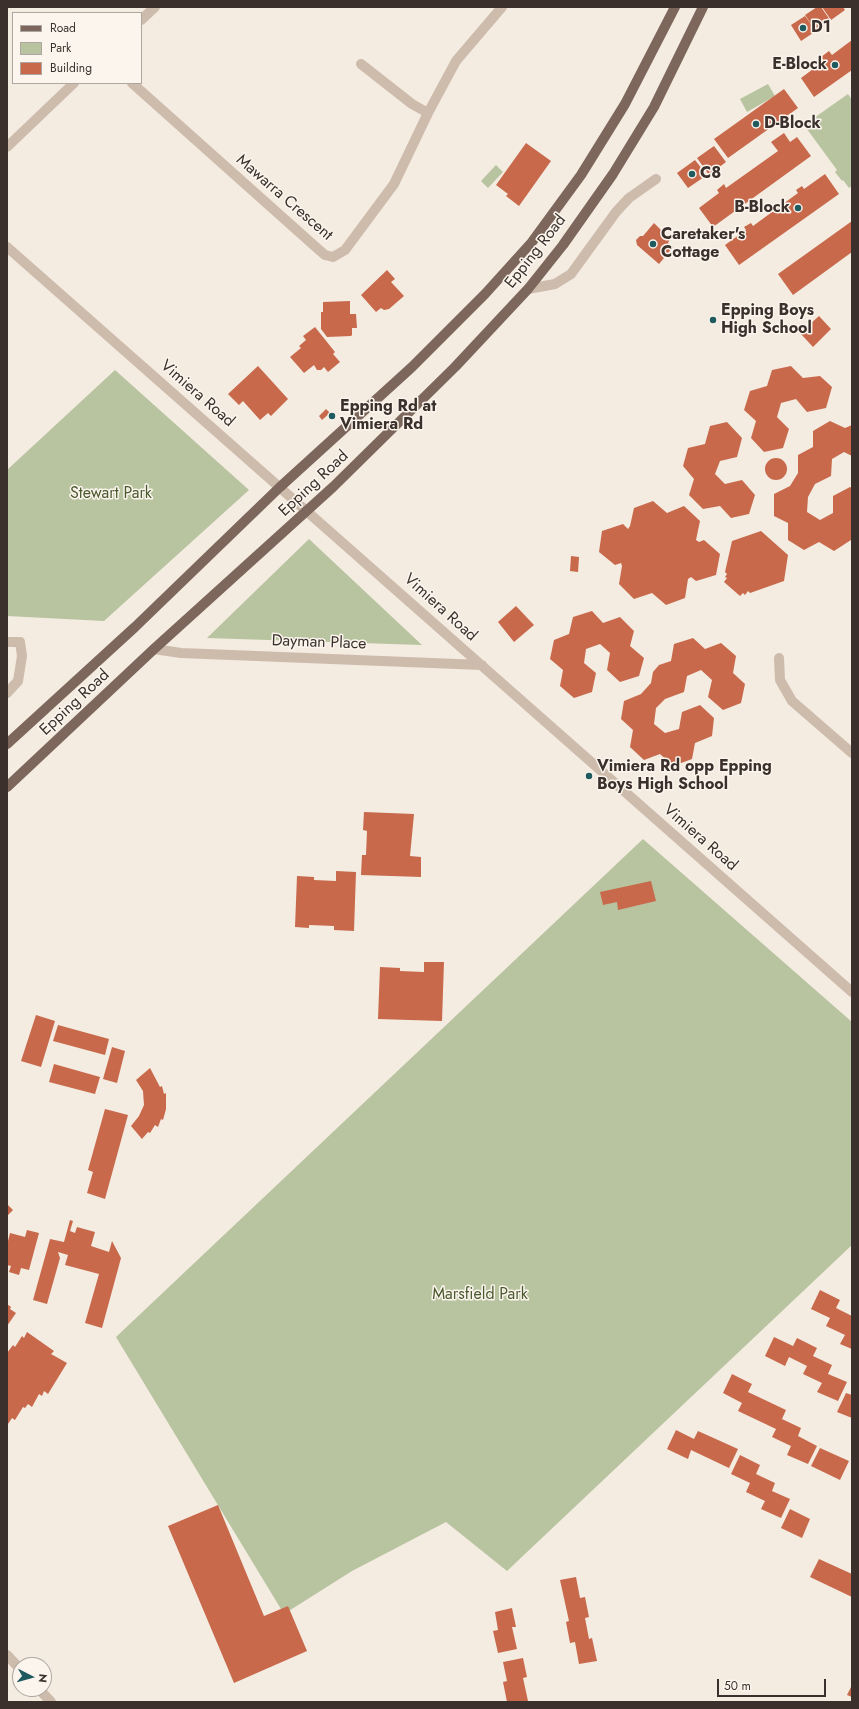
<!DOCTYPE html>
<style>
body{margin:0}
#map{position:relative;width:859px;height:1709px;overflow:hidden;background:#f4ebe1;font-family:Jost,sans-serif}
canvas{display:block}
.frame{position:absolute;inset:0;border:8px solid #3b302b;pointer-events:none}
.legend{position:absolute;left:12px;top:12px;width:130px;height:72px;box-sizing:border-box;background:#fbf5ee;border:1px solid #aea6a0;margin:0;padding:5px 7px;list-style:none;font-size:12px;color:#3b302b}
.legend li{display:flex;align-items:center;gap:8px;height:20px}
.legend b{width:20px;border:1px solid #aea6a0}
.north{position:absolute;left:12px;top:1657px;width:40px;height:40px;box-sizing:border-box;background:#fbf5ee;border:1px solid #aea6a0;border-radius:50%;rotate:96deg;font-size:11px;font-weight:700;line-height:16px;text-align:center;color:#3b302b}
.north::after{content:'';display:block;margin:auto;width:14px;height:18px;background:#1f5a5e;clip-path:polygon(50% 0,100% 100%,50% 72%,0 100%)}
.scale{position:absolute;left:717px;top:1679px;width:109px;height:18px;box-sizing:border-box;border:2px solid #3b302b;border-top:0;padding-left:5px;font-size:12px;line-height:14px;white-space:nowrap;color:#3b302b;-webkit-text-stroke:3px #fbf5ee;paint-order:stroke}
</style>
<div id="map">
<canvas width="859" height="1709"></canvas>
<div class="frame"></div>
<ul class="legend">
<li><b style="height:5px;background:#7d675c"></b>Road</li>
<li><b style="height:11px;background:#b8c4a0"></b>Park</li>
<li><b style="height:11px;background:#c8694b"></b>Building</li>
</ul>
<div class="north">N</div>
<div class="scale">50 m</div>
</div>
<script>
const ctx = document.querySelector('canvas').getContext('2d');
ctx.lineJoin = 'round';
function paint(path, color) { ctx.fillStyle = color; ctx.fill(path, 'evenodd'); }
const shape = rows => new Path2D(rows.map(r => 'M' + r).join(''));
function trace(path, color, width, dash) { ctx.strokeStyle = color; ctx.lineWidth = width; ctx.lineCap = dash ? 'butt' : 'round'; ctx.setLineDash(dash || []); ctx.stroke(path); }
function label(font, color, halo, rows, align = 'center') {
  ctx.font = font + ' Jost,sans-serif'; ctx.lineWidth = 3; ctx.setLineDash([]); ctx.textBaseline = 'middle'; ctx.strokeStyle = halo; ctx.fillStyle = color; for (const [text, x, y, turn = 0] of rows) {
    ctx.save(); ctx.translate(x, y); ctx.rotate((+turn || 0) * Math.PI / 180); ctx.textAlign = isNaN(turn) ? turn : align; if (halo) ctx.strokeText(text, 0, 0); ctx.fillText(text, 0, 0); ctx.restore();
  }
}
const green = shape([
 [768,84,775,96,747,112,740,99],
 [848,94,852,100,852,186,849,188,843,180,842,181,835,172,837,170,804,125],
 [496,165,503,172,488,188,481,181],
 [115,370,249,490,104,621,7,616,7,470],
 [309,539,422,645,207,638],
 [643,839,852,1022,852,1245,507,1571,446,1522,352,1571,284,1614,116,1337]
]);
const building = shape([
 [817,7,821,7,830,20,816,31,805,15],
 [822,7,843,7,845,10,831,20],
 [805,16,816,31,801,41,791,25],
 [852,40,852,70,814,97,801,78,824,61,821,57,829,51,832,55],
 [784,89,798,108,728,158,714,139],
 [784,133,790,142,797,137,811,156,713,227,699,208,719,193,717,190,724,184,726,188,778,151,771,142],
 [526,143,551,161,519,206,506,196,508,194,496,185],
 [714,146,726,162,709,175,697,158],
 [695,160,707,175,688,188,677,173],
 [825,174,839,194,739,265,725,245,746,230,744,227,751,223,753,226,798,193,796,190,802,186,804,189],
 [852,221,852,252,793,295,778,274],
 [654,223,670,239,668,243,673,247,659,264,637,245,636,240,640,236,643,236],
 [387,270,395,279,391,282,404,296,389,309,384,310,381,308,376,312,361,295],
 [350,301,350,314,356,314,357,328,352,328,352,335,351,336,327,337,321,329,321,312,323,312,323,302],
 [819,316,831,329,813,347,800,333],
 [315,327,335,352,333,354,340,362,328,372,324,367,321,370,317,370,314,365,304,373,290,357,301,348,299,346,306,340,303,336],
 [258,366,288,399,271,416,268,413,260,420,243,401,239,405,228,394],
 [791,366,803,378,820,376,832,387,826,408,807,412,796,399,781,403,777,417,789,429,783,448,764,452,751,438,756,421,744,410,750,391,767,386,772,370],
 [326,409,330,413,322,420,319,416],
 [830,421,845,428,852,425,852,456,844,452,832,459,831,476,815,484,808,497,807,512,820,520,833,513,833,496,850,487,852,488,851,540,834,551,819,542,804,550,788,540,788,523,774,516,774,494,790,486,798,473,798,455,813,447,813,431],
 [727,422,742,438,737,457,720,461,715,474,725,484,742,480,755,495,749,514,731,518,720,506,703,509,689,495,694,479,683,466,688,448,705,444,710,426],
 '765 469a11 11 0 1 1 22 0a11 11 0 1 1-22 0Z',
 [653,501,667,513,684,506,700,521,696,540,699,542,704,540,720,554,716,575,696,581,691,577,688,579,685,598,666,605,652,593,634,599,619,584,622,566,621,563,615,565,599,552,602,531,623,524,628,529,630,526,634,508],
 [761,531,788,555,784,581,750,593,748,591,745,595,743,593,740,596,724,582,727,578,725,577,727,574,725,572,732,541],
 [571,556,579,557,578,572,570,571],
 [516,606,534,625,514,642,498,622],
 [592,611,603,623,620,617,634,631,630,646,644,658,639,676,620,682,607,670,610,653,600,644,586,649,584,663,596,673,592,692,574,698,560,686,563,670,550,659,554,640,569,634,573,617],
 [693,638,705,649,721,643,736,656,733,673,745,684,741,703,723,710,708,697,712,680,701,670,687,676,684,692,665,699,656,708,654,724,665,733,679,729,682,712,700,705,714,718,712,736,695,743,692,759,673,766,660,754,644,760,630,747,633,730,621,719,624,701,641,694,651,683,653,672,659,665,671,661,674,644],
 [364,812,414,814,410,856,421,857,421,877,361,875,362,855,366,855,367,831,363,830],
 [336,871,356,872,354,931,334,930,334,926,309,925,309,928,295,927,297,876,314,877,314,880,336,881],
 [651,881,656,901,618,910,617,902,603,905,600,892],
 [424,962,444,962,442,1021,378,1019,380,967,400,968,400,971,424,972],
 [36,1015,55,1021,41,1067,21,1061],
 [58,1025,109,1039,105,1055,53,1041],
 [112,1047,125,1051,117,1083,103,1079],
 [54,1064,100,1077,95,1094,49,1082],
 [150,1068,160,1087,162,1086,164,1094,166,1093,166,1109,163,1120,161,1119,158,1127,155,1125,150,1133,148,1132,142,1139,131,1126,139,1116,144,1105,143,1091,136,1080],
 [105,1109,128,1115,105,1199,87,1193,93,1172,88,1170],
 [7,1204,13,1210,7,1216],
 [70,1220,73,1221,70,1231,75,1233,77,1227,95,1232,91,1246,109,1252,112,1241,121,1258,102,1328,85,1323,99,1274,65,1265,68,1255,58,1252,60,1258,47,1304,33,1300,50,1239,64,1242],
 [27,1230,39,1233,29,1270,21,1268,19,1275,9,1272,11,1266,7,1265,7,1245,10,1233,25,1237],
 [820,1290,840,1300,836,1308,852,1316,852,1349,840,1344,845,1335,826,1326,830,1318,811,1309],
 [7,1304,11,1307,10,1309,16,1313,7,1326],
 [27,1332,54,1351,51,1354,67,1363,48,1394,44,1391,42,1396,39,1394,32,1407,28,1404,25,1408,23,1407,15,1420,12,1418,8,1424,7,1353,13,1345,15,1347,22,1336,24,1338],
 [774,1337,793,1346,797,1338,817,1348,813,1356,832,1365,828,1374,847,1382,838,1401,817,1392,822,1383,803,1374,807,1366,789,1357,785,1366,765,1356],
 [732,1374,752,1384,748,1392,786,1410,782,1419,801,1428,798,1436,817,1446,808,1464,787,1455,791,1446,772,1437,776,1429,738,1411,742,1403,723,1393],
 [846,1393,852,1395,852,1418,837,1412],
 [676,1430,694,1439,698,1431,738,1449,729,1468,691,1450,688,1459,667,1449],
 [820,1448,849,1461,840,1480,811,1466],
 [740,1455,760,1465,756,1474,775,1483,772,1491,790,1499,781,1518,761,1509,765,1501,746,1492,750,1483,731,1474],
 [218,1505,264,1616,288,1606,307,1651,234,1683,168,1526],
 [790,1509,810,1519,802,1538,781,1528],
 [819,1559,852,1574,852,1597,810,1577],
 [576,1577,580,1598,585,1597,589,1617,585,1618,589,1639,592,1638,597,1661,579,1664,575,1642,570,1643,566,1622,569,1621,560,1580],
 [512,1608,516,1627,512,1627,517,1649,498,1653,493,1631,498,1630,495,1612],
 [523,1658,527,1677,523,1678,528,1701,507,1702,503,1682,507,1681,503,1662],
 [852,1685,852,1697,847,1695]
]);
const minor = shape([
 [141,20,155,7],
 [361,64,412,104,428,113],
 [132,83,318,249,325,255,333,257,345,250,394,184,428,113,456,61,502,7],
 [7,147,74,83],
 [7,247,852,992],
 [528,289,555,284,571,274,616,212,629,198,656,179],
 [7,642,20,642,22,656,18,681,7,693],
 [154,649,181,653,482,665],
 [779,658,780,680,792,701,852,753],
 [7,1655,20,1669],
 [39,1689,51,1702]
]);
const major = shape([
 [7,744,135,627,280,487,412,367,485,294,532,242,581,175,625,104,675,7],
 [7,787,154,649,333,487,455,367,528,289,563,245,613,174,654,107,703,7]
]);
const markers = [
 [803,28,4,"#1f5a5e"],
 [835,65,4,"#1f5a5e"],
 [756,124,4,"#1f5a5e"],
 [692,174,4,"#1f5a5e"],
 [798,208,4,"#1f5a5e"],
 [653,244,4,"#1f5a5e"],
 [713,320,4,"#1f5a5e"],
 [332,416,4,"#1f5a5e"],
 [589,776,4,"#1f5a5e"]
];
const poiNames = [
 ["D1",811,28],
 ["E-Block",827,65,"right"],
 ["D-Block",764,124],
 ["C8",700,174],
 ["B-Block",790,208,"right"],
 ["Caretaker's",661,235],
 ["Cottage",661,253],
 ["Epping Boys",721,311],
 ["High School",721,329],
 ["Epping Rd at",340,407],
 ["Vimiera Rd",340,425],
 ["Vimiera Rd opp Epping",597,767],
 ["Boys High School",597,785]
];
const streetNames = [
 ["Mawarra Crescent",284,198,41],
 ["Epping Road",536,252,-52],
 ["Vimiera Road",197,394,41],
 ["Epping Road",314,484,-43],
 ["Vimiera Road",440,608,42],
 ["Dayman Place",319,643,2],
 ["Epping Road",75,703,-43],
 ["Vimiera Road",700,838,41]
];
const parkNames = [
 ["Stewart Park",111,494],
 ["Marsfield Park",480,1295]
];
paint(green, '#b8c4a0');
paint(building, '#c8694b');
trace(minor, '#cdbbac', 10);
trace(major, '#7d675c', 10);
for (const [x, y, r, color] of markers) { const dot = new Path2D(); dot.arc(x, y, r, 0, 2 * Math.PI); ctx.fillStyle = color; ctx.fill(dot); trace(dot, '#fbf5ee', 1.5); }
label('bold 16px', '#3b302b', '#fbf5ee', poiNames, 'left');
label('16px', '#3b302b', '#fbf5ee', streetNames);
label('16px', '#4a5a2e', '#fbf5ee', parkNames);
</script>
